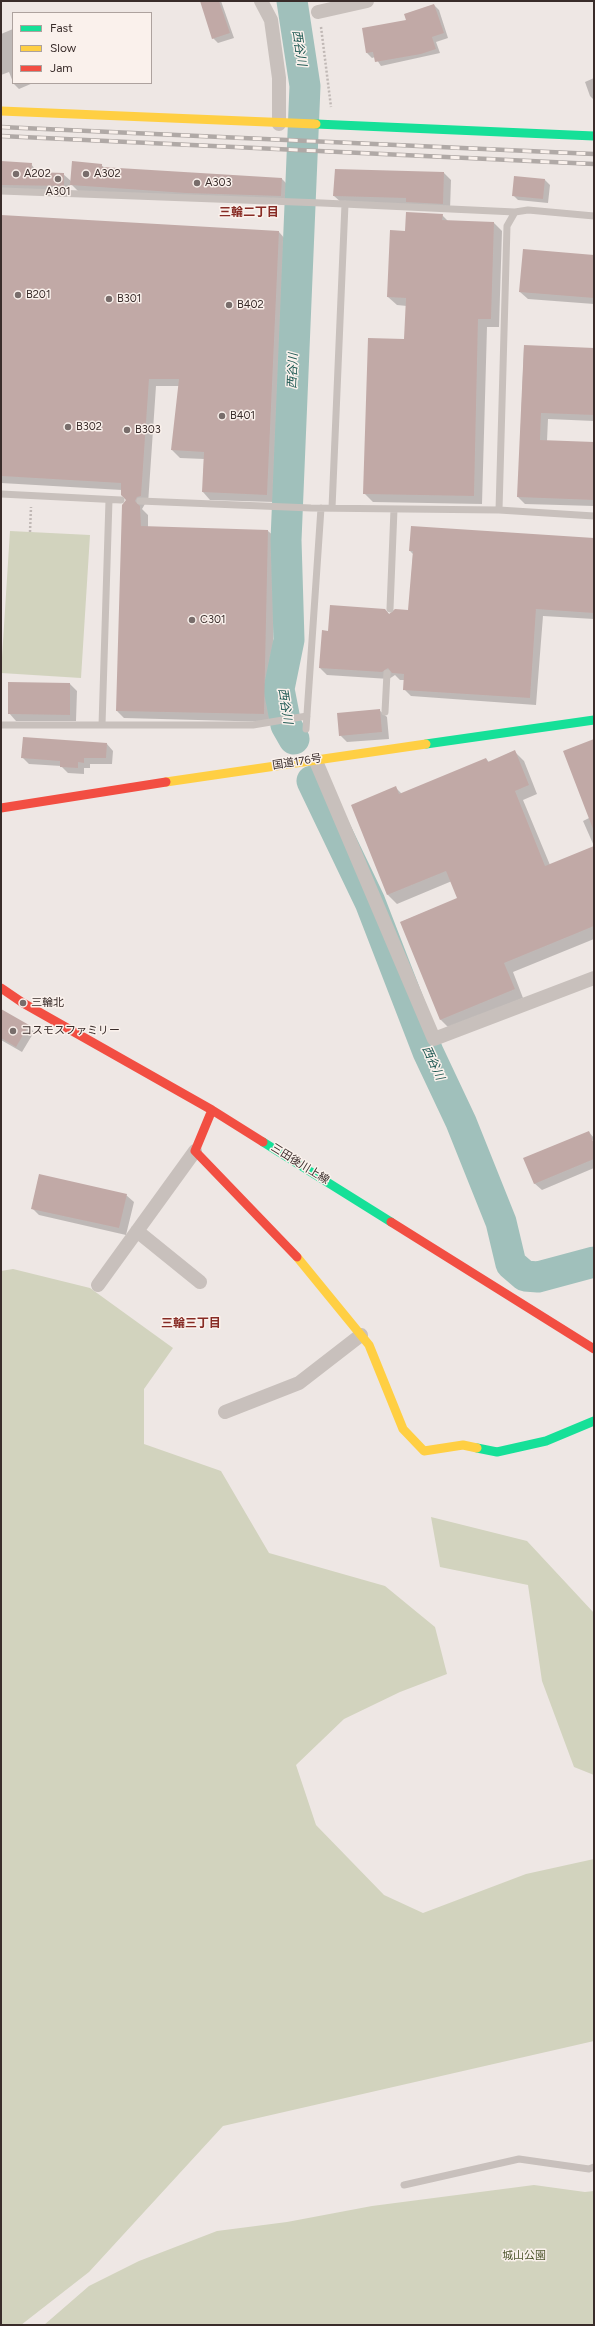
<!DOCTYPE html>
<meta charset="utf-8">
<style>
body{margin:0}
#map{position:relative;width:595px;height:2326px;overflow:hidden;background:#eee7e4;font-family:Figtree,sans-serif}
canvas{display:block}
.frame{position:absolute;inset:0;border:2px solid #392c2a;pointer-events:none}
.legend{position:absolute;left:12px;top:12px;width:140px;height:72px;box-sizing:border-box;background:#faf1ec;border:1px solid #ada29e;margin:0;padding:5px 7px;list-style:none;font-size:12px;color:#392c2a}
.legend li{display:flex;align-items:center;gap:8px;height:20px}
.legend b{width:20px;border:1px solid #ada29e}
</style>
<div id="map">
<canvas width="595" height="2326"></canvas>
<div class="frame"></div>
<ul class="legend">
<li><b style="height:5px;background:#16e098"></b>Fast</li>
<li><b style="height:5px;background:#ffcf43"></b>Slow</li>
<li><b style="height:5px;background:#f24e42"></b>Jam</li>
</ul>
</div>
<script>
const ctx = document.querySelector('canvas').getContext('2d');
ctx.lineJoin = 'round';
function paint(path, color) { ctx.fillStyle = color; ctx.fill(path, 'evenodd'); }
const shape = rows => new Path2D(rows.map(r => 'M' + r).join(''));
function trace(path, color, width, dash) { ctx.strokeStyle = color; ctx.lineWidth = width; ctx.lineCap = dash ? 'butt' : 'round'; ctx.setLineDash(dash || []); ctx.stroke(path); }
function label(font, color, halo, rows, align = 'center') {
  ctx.font = font + ' Figtree,"Noto Sans JP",sans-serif'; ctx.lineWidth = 3; ctx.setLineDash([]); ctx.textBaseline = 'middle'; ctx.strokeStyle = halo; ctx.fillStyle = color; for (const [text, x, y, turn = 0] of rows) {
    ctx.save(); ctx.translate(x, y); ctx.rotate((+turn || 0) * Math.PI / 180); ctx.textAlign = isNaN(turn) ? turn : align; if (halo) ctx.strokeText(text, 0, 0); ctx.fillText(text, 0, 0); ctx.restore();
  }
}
const green = shape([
 [10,531,90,535,81,678,1,673],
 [13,1269,90,1288,173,1348,144,1389,144,1444,221,1471,269,1553,385,1586,435,1627,447,1674,400,1692,344,1719,296,1765,316,1825,384,1895,423,1913,526,1874,594,1859,594,2041,223,2126,89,2272,21,2325,1,2325,1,1271],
 [431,1517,527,1541,594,1613,594,1775,574,1767,542,1681,528,1585,440,1567],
 [534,2185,585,2192,594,2191,594,2325,44,2325,89,2286,139,2261,217,2231,287,2222,372,2206]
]);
const shadow = shape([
 [201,1,221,1,234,38,218,43,213,38],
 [434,5,439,10,448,38,436,42,440,53,381,66,375,57,372,58,367,53,363,29,408,21],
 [13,29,13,82,9,72,1,75,1,34],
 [594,78,594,100,590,96,585,82],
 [13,83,33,83,19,89],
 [1,162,31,164,38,173,63,174,71,181,101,165,105,168,282,179,289,186,288,203,78,191,70,183,70,193,1,190],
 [444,173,451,180,450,210,342,203,334,196],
 [515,177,545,180,550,185,548,203,518,200,513,195],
 [442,215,449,222,494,223,502,231,499,327,487,327,482,504,373,502,364,493,405,340,407,306,397,305,388,297,406,232],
 [1,217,279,232,286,240,274,502,210,500,203,492,204,459,180,458,172,450,179,386,156,386,148,504,145,504,142,509,148,515,148,527,268,531,276,538,271,722,124,718,117,711,127,500,122,490,1,483],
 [594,256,594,304,528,299,520,292],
 [524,346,594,349,594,421,548,419,547,441,594,443,594,506,525,504,518,497],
 [594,539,594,619,543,616,536,705,411,696,404,689,404,680,400,680,395,675,389,679,327,675,320,668,329,632,385,610,390,615,409,611,413,554,410,551],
 [70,684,77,691,76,721,16,721,9,713],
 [379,710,387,717,389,739,347,742,340,735],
 [594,742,594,846,583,821,589,818],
 [107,744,113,751,112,764,90,764,90,768,84,768,84,774,68,773,61,766,29,764,22,757],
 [515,752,524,761,537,794,523,800,550,865,594,847,594,939,513,972,523,998,450,1029,441,1020,401,922,459,898,452,881,397,904,388,895,352,805,396,788,402,794,486,759,489,762],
 [1,1012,28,1026,34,1032,22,1052,1,1040],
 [589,1132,594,1138,594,1141,591,1139,594,1146,594,1168,542,1190,534,1183],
 [126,1195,134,1202,126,1235,39,1215,32,1208]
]);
const river = shape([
 [292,1,305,86,286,540,289,640,279,689,286,725,294,739],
 [312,781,370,902,428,1052,461,1122,501,1222,511,1264,525,1276,538,1277,594,1262]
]);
const building = shape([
 [200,1,219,1,230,33,212,39],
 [434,4,444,33,432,37,436,49,421,54,375,62,373,52,366,53,362,28,406,20,404,14],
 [1,161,32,163,31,172,64,173,64,186,1,185],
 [72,161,102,164,102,167,282,178,281,196,186,193,70,185],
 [335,169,444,172,443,204,406,202,406,198,333,196],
 [514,176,545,179,543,199,512,196],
 [406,212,443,214,442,220,494,222,491,319,478,319,474,496,363,494,368,338,404,339,406,298,387,297,390,230,405,231],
 [1,215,279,231,267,495,202,492,204,452,171,450,179,379,149,379,141,496,137,497,135,501,140,506,141,526,268,530,264,714,116,711,122,505,126,500,121,495,121,483,1,476],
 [523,249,594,255,594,298,519,292],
 [524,345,594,348,594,415,541,413,540,440,594,442,594,500,517,497],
 [411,526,594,538,594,613,536,609,530,698,403,690,404,674,392,673,388,668,382,672,319,668,322,630,328,631,330,605,385,609,389,614,395,609,408,610,413,551,409,551],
 [8,682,70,683,70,715,8,714],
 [380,709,382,732,339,736,337,713],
 [23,737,107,743,106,758,84,758,84,763,78,762,78,768,60,767,60,761,21,758],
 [594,739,594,829,593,829,563,751],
 [515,750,529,785,515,791,545,866,594,846,594,926,504,963,515,989,440,1020,400,922,457,898,446,871,387,895,351,805,396,786,399,794,486,758,488,762],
 [1,1009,29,1025,16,1047,1,1038],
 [589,1131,594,1144,594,1159,534,1184,523,1158],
 [39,1174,127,1194,119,1228,31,1209]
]);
const path = shape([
 [321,27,331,107],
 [30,532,31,507]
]);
const lane = shape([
 [1,191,322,203,515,212],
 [1,494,121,500],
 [140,501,311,508,499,510,594,516],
 [332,508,345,204],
 [499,510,507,226,515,212,528,210,594,216],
 [390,609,394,509],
 [385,712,387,673],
 [1,725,253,725,307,716],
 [102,725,109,500],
 [306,729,321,508],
 [404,2185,519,2159,589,2169,594,2167]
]);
const street = shape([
 [261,1,271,20,279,78,279,124],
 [318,12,367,1],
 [315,759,434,1039,594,978],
 [137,1231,200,1282],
 [98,1285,195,1151],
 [225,1412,299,1383,361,1335]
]);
const fast = shape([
 [316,124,594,136],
 [426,744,594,720],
 [263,1142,391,1222],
 [477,1448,497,1452,546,1441,594,1421]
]);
const slow = shape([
 [1,111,316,124],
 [166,782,426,744],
 [297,1257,369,1345,403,1429,424,1451,463,1445,477,1448]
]);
const jam = shape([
 [1,808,166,782],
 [1,988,23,1003,212,1110,263,1142],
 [212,1110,195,1151,297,1257],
 [391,1222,594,1349]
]);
const rail = shape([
 [1,127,594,154],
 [1,136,594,164]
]);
const markers = [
 [16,174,4,"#786d6b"],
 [86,174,4,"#786d6b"],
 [58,179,4,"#786d6b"],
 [197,183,4,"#786d6b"],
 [18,295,4,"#786d6b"],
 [109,299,4,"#786d6b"],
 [229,305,4,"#786d6b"],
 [222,416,4,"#786d6b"],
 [68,427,4,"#786d6b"],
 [127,430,4,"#786d6b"],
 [192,620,4,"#786d6b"],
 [23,1003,4,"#786d6b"],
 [13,1031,4,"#786d6b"]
];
const poiNames = [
 ["A202",24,174],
 ["A302",94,174],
 ["A303",205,183],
 ["A301",58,192,"center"],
 ["B201",26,295],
 ["B301",117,299],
 ["B402",237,305],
 ["B401",230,416],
 ["B302",76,427],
 ["B303",135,430],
 ["C301",200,620],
 ["三輪北",31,1003],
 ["コスモスファミリー",21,1031]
];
const streetNames = [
 ["国道176号",297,762,-9],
 ["三田後川上線",300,1164,32]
];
const parkNames = [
 ["城山公園",524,2256]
];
const waterNames = [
 ["西谷川",299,48,81],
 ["西谷川",293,371,-88],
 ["西谷川",285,706,81],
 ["西谷川",433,1063,65]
];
const neighbourhoodNames = [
 ["三輪二丁目",249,212],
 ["三輪三丁目",191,1323]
];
paint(green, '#d2d3be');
paint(shadow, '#0003');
trace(river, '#a0c0bb', 31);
paint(building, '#c1a9a6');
trace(path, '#c0b8b5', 2.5, [2, 2]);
trace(lane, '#c8c0bc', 7);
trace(street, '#c8c0bc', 14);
trace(fast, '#16e098', 9);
trace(slow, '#ffcf43', 9);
trace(jam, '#f24e42', 9);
trace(rail, '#b0a9a6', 4.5);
trace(rail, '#faf1ec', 3, [9]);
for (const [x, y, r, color] of markers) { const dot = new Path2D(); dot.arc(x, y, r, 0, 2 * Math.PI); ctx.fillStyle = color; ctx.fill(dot); trace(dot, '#faf1ec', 1.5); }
label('11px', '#392c2a', '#faf1ec', poiNames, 'left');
label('11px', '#392c2a', '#faf1ec', streetNames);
label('11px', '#4f572e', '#faf1ec', parkNames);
label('italic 12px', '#205a54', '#faf1ec', waterNames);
label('bold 12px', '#872b24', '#faf1ec', neighbourhoodNames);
</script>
